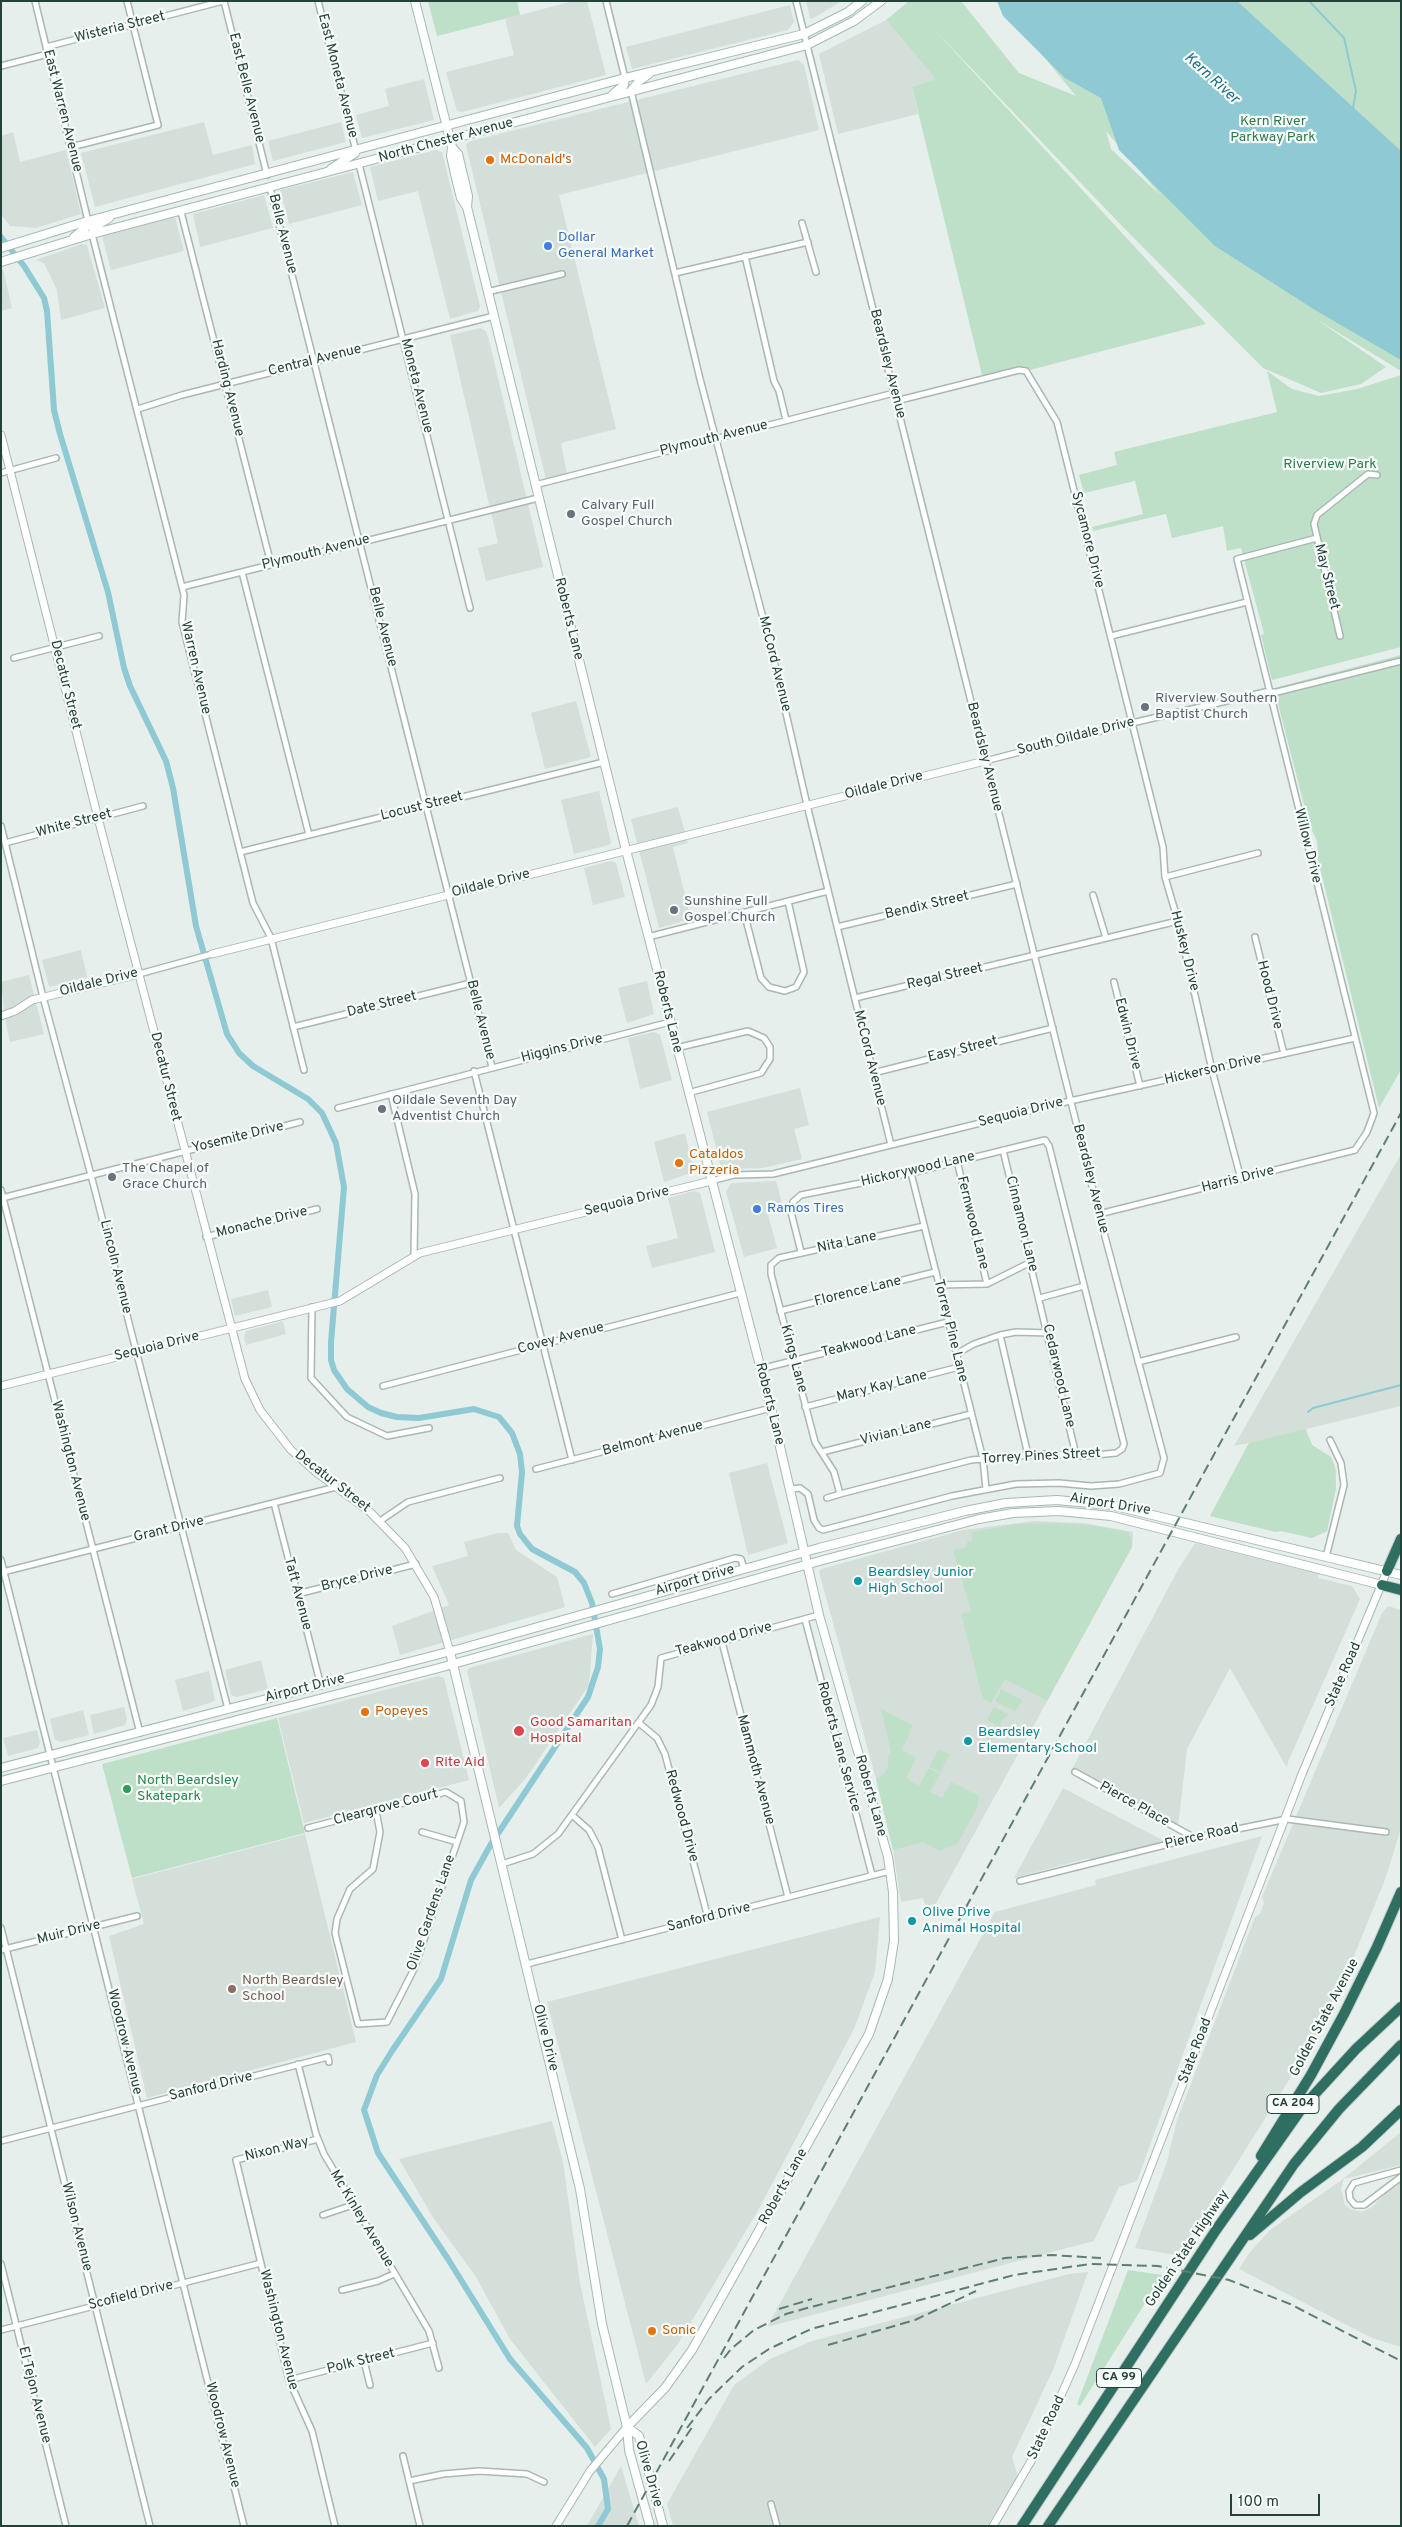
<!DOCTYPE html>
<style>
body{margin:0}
#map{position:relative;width:1402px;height:2527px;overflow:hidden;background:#e6efeb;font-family:Overpass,sans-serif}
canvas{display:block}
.frame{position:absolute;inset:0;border:2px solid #24423a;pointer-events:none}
.scale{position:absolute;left:1230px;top:2494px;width:90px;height:22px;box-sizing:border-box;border:2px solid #24423a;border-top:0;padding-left:6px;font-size:15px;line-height:18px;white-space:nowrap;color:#24423a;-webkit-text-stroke:4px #f7fbf9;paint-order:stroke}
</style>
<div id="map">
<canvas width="1402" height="2527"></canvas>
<div class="frame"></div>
<div class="scale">100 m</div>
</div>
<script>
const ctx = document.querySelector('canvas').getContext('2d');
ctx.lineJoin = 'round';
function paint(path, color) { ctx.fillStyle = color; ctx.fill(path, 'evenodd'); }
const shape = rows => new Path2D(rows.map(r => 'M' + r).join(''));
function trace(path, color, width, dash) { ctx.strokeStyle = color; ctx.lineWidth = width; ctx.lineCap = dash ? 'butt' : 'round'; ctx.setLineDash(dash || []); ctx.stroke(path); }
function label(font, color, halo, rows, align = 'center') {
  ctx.font = font + ' Overpass,sans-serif'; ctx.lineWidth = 4.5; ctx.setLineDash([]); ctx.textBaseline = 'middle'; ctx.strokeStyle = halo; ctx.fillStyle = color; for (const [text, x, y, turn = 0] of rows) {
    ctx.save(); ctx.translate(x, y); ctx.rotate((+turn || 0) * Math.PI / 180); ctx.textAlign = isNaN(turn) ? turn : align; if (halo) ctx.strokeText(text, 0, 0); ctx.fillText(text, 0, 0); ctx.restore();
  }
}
const built = shape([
 [573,1,587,1,606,75,462,112,457,111,446,72,514,55,505,19],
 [806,1,842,1,812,19,810,18],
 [790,5,794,22,788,30,632,69,626,47],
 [886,20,937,79,912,87,918,114,838,134,819,54],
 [798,60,804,65,819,130,559,195,616,429,561,443,568,479,547,484,466,145,468,142,507,132],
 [424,79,434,120,362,138,356,115,389,106,385,89],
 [204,122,213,155,252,145,255,164,95,207,81,153],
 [341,122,346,142,273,161,268,141],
 [13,132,20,162,66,150,81,214,36,228,10,226,1,215,1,136],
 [436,150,442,152,480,306,478,311,450,319,418,191,378,201,370,167],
 [353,172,362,205,289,224,280,190],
 [264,195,273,228,200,247,193,214],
 [175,217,184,251,111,270,102,236],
 [81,244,87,245,105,308,61,320,57,290,44,263,36,260],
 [3,269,12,308,1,311,1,270],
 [480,328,486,331,489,340,543,567,486,581,478,548,498,543,450,335],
 [576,701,591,757,545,769,531,713],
 [599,791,611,842,609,845,574,854,561,800],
 [678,807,688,843,673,847,691,919,659,928,631,819],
 [611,861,616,863,625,897,593,905,584,868],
 [81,950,87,977,49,987,42,960],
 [29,975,44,1034,10,1042,6,1024,1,982],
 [647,981,654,1014,627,1023,618,988],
 [654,1032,660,1035,672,1080,640,1089,628,1038],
 [800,1088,809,1125,794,1129,802,1159,763,1168,724,1169,720,1164,707,1112],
 [685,1133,694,1172,664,1182,654,1142],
 [1401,1154,1401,1406,1306,1429,1312,1445,1331,1457,1336,1471,1336,1488,1327,1531,1312,1538,1281,1531,1276,1532,1210,1516,1249,1443,1234,1446],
 [776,1181,784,1211,768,1215,777,1248,744,1257,726,1192,731,1183],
 [694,1191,700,1193,715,1252,652,1268,646,1246,678,1238,668,1198],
 [268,1290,272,1307,235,1316,231,1299],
 [283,1321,286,1334,246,1345,244,1337,246,1331],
 [767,1463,788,1543,748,1555,729,1473],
 [1034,1521,1084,1523,1133,1532,1132,1547,935,1905,926,1907,923,1898,901,1902,893,1850,876,1779,819,1572,821,1569,963,1530],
 [498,1533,508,1533,516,1550,557,1577,565,1607,400,1655,392,1626,449,1605,432,1566,468,1556,464,1542],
 [1195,1543,1319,1574,1318,1578,1352,1586,1360,1599,1288,1762,1287,1768,1230,1668,1187,1749,1178,1827,1071,1771,1179,1568],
 [1388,1606,1401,1610,1401,1828,1386,1877,1343,1983,1307,2051,1201,2221,1176,2255,1135,2248,1167,2162,1177,2120,1255,1917,1260,1914,1264,1903,1262,1897,1382,1613],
 [593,1634,589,1685,526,1778,499,1808,467,1671,469,1668],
 [261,1660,268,1689,237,1697,231,1695,225,1670],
 [209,1671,215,1700,213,1702,183,1711,175,1680],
 [438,1676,444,1678,469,1780,304,1823,278,1718],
 [124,1707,127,1719,125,1725,94,1734,90,1715],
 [83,1710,89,1735,61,1742,55,1740,50,1719],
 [37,1730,40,1742,38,1748,8,1756,3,1738],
 [1063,1788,1168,1843,1090,1864,1089,1858,1014,1878],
 [305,1834,356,2042,147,2098,109,1936,144,1924,132,1879],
 [1262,1836,1137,2181,1119,2187,1094,2241,767,2327,995,1912,1096,1885,1095,1880],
 [880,1917,875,1972,854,2029,756,2214,678,2344,646,2384,547,2002],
 [552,2121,563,2162,580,2283,611,2429,595,2447,510,2339,476,2277,432,2216,399,2159],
 [1401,2132,1401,2165,1344,2179,1341,2189,1345,2204,1350,2209,1362,2212,1372,2207,1393,2185,1401,2182,1401,2347,1372,2338,1239,2269,1250,2252,1270,2230,1343,2179],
 [1088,2272,1053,2370,1012,2457,1018,2476,987,2526,673,2526,667,2504,734,2385,770,2359,812,2341,1069,2274],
 [621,2466,639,2526,587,2526]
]);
const green = shape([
 [428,1,517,1,520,15,437,36],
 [909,1,961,1,1019,73,1076,96,998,1,1401,1,1401,371,1316,319,1386,367,1361,384,1321,393,1263,368,1122,226,930,25,1206,324,1026,371,983,379,912,87,936,79,886,20],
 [1106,131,1161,196,1111,149],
 [1267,371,1292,389,1319,396,1357,389,1401,375,1401,647,1272,680,1261,635,1264,634,1241,548,1227,551,1223,526,1172,538,1166,514,1093,531,1092,527,1143,514,1135,481,1084,493,1079,475,1117,465,1114,452,1277,412],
 [1401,655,1401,1070,1379,1108,1318,860,1317,841,1309,824,1274,688],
 [1305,1429,1312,1445,1331,1457,1335,1467,1336,1488,1327,1531,1312,1538,1281,1531,1276,1532,1210,1516,1249,1443],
 [1057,1523,1097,1526,1128,1532,1132,1539,1132,1547,1047,1701,1005,1679,991,1703,983,1699,961,1614,971,1611,953,1550,967,1547,967,1542,973,1541,971,1532,1017,1524],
 [1001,1689,1022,1700,1015,1712,995,1701],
 [994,1707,1008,1714,1001,1722,1001,1728,987,1720],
 [881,1709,913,1726,902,1750,916,1758,906,1778,921,1787,919,1786,929,1768,940,1774,930,1792,942,1798,951,1782,979,1796,978,1806,958,1843,940,1851,923,1842,893,1850,876,1779,884,1774,888,1766,888,1756,891,1752],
 [277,1718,305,1833,132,1878,102,1764],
 [939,1749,950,1755,940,1772,929,1767],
 [1128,2270,1163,2275,1080,2406,1077,2404]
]);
const water = shape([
 [997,1,1237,1,1401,151,1401,360,1315,310,1215,246,1119,150,1101,98,1065,78,1003,16]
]);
const stream = shape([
 [1309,1,1344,38,1356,91,1353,108],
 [1308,1412,1313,1408,1401,1385]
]);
const canal = shape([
 [1,237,24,266,44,298,47,311,54,410,60,434,108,592,124,668,130,686,166,761,173,788,196,926,227,1034,239,1053,253,1066,308,1099,322,1113,336,1143,344,1187,331,1342,331,1360,334,1370,347,1389,368,1407,381,1413,397,1417,419,1418,474,1409,499,1417,512,1433,520,1454,522,1472,517,1526,520,1534,532,1549,575,1572,584,1583,592,1603,600,1649,598,1667,588,1697,491,1844,471,1880,441,1979,392,2051,377,2075,364,2110,378,2153,448,2259,510,2359,587,2448,604,2479,608,2509,598,2526]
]);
const minor = shape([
 [35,1,88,221],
 [224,1,267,175],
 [318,1,356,151],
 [606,1,625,78],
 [46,47,223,1],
 [1,66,48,54],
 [631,91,700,379,772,652,807,805,891,1145],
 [71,147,158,125,127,1],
 [359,164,470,608],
 [270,188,492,1067],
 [181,212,271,564],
 [802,223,816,272],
 [92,234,184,595,182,622,253,903,271,938,304,1070],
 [745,256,774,381,779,391,786,420],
 [675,273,808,242],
 [487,292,562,274],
 [896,401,1019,370,1026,371,1057,422,1163,847,1165,877,1178,921,1212,1070,1241,1179],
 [138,409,182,395,494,316],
 [1,473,56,458],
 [535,485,894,393],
 [242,572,309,835],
 [182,587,538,498],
 [1111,636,1247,602],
 [1340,636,1314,524,1317,515,1368,474,1377,475],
 [14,658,99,636],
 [985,761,1132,723,1265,692,1277,692,1401,661],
 [1,826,43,997,91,1175,228,1709],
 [5,843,143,806],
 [240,852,604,762],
 [1165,877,1258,853],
 [1093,895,1106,938],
 [744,912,761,978,769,987,785,991,796,987,804,972,788,901],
 [837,927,1017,884],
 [648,937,828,891],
 [1255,937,1284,1054],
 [139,974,212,954],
 [1114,982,1140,1086],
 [855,998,1178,921],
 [293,1027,471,983],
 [676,1048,748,1031,764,1038,770,1047,770,1059,761,1073,688,1093],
 [474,1071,572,1460],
 [873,1073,1053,1028],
 [391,1094,415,1194,414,1256],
 [338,1108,670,1022],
 [1003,1150,1076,1455],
 [957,1161,987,1284],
 [911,1173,983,1459,986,1489],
 [711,1181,734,1175,773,1174,1070,1101,1355,1038],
 [1,1190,140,1733],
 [2,1198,300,1122],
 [1099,1214,1355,1150,1367,1132,1374,1113,1237,559,1317,538],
 [206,1237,317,1209],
 [801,1252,791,1212,793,1202,801,1195,911,1173,1045,1140,1049,1146,1124,1444,1122,1449,1116,1453,1085,1456,1044,1454,971,1460,840,1494,834,1472,815,1442,771,1274,771,1265,779,1258,924,1226],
 [939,1285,987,1284,1031,1262],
 [1040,1298,1084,1286],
 [312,1307,311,1378,347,1417,387,1436,429,1428],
 [780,1311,935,1272],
 [1000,1335,1028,1455],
 [956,1354,974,1344,1000,1335,1016,1332,1048,1333],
 [1138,1362,1236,1337],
 [760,1369,948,1322],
 [383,1386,740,1293],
 [805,1407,959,1367],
 [822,1452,971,1414],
 [536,1469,771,1408],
 [790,1489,800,1488,808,1494,814,1520,819,1528,823,1530,952,1496,1016,1484,1059,1483,1091,1486,1119,1484,1160,1473,1164,1458,1099,1214,796,1],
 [827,1498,840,1494],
 [274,1503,321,1686],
 [380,1521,408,1502,500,1478],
 [1326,1557,1344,1485,1341,1463,1330,1440],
 [1,1560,244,2526],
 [3,1572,336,1487],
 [297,1594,416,1564],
 [612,1594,735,1558,741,1559,744,1569],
 [805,1619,872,1875],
 [722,1642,788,1897],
 [639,1723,657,1738,665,1754,708,1918],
 [1075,1772,1193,1837],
 [572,1815,589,1830,598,1847,622,1940],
 [308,1828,446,1792,461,1801,464,1822,414,1969,387,2022,358,2024,335,1933,337,1919,350,1889,373,1869,380,1832,376,1811],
 [422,1832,457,1842],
 [502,1864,533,1854,558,1834,651,1705,658,1687,661,1658,819,1615],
 [1020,1881,1193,1838,1287,1819,1386,1832],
 [1,1928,150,2526],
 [1,1950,137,1916],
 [527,1964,890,1871],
 [298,2064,316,2134,324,2154,429,2331,439,2368],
 [318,2139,236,2160,289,2380,312,2431,335,2526],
 [1,2141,328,2057,329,2062],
 [1401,2170,1354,2183,1349,2191,1350,2199,1355,2205,1364,2205,1401,2177],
 [323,2215,353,2205],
 [1,2264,66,2526],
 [342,2290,378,2281,394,2274],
 [1,2330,261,2263],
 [364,2361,370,2385],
 [289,2380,433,2343],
 [403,2456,420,2526],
 [409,2481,443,2474,479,2471,527,2474,544,2482],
 [771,2504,777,2526]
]);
const tertiary = shape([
 [1,435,98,818,245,1379,260,1410,291,1450,317,1473,370,1512,405,1548,434,1597,450,1652],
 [212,954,985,761],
 [1,1016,15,1011,32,1000,139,974],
 [1,1386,340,1301,420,1253,711,1181],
 [556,2526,590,2471,627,2427],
 [993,2526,1034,2456,1075,2364,1302,1774,1387,1571]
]);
const secondary = shape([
 [415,1,452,147,451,156,455,174,461,198,467,207,626,850,771,1408,819,1615,888,1857,893,1892,894,1941,888,1979,869,2034,692,2350,665,2388,627,2427],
 [631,91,639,81,649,74],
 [613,94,624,85,625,78],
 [452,147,458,154,468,196,467,207],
 [331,169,355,153],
 [92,234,96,226,109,218],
 [74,237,89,225,88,221],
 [1,248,88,221,625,78,804,34,848,12,862,1],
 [1,262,92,234,807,45,854,21,881,1],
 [450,1652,580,2189,602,2324,627,2427,629,2450,650,2526],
 [1,1768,463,1648,819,1548,965,1511,1006,1503,1057,1500,1111,1505,1401,1575],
 [1,1781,439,1668,823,1560,979,1519,1013,1513,1059,1511,1111,1516,1382,1585],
 [627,2427,639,2436,663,2526]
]);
const motorway = shape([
 [1387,1571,1401,1539],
 [1382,1585,1401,1590],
 [1261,2156,1311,2075,1344,2014,1377,1947,1401,1892],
 [1250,2235,1301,2192,1362,2147,1401,2110],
 [1022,2526,1216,2230,1302,2108,1356,2049,1401,2007],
 [1048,2526,1294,2164,1339,2109,1401,2045]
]);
const rail = shape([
 [779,2309,812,2299],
 [828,2345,915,2320,976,2291],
 [724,2358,731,2349,754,2330,786,2314,807,2308,1005,2258,1051,2255,1101,2258],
 [687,2428,709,2399,742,2367,769,2349,811,2329,1014,2275,1090,2264,1158,2266,1229,2280,1290,2304,1401,2361],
 [669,2461,693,2426],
 [627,2526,1401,1113]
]);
const markers = [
 [490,160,5,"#e8710a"],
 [548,246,5,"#3f7fe0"],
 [571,514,5,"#6b7280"],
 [1145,707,5,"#6b7280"],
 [674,910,5,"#6b7280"],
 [382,1109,5,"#6b7280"],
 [679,1163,5,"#e8710a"],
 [112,1177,5,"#6b7280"],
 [757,1209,5,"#3f7fe0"],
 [858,1581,5,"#0f9aa8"],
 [365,1712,5,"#e8710a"],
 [519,1731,6,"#e0444e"],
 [968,1741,5,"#0f9aa8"],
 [425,1763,5,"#e0444e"],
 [127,1789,5,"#2e9e5b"],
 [912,1921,5,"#0f9aa8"],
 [232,1989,5,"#8d6e63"],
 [652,2331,5,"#e8710a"]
];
const shields = [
 [1293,2104,52],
 [1119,2378,45]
];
const shieldNames = [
 ["CA 204",1293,2104],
 ["CA 99",1119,2378]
];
const streetNames = [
 ["Wisteria Street",120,28,-14],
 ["East Moneta Avenue",337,76,76],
 ["East Belle Avenue",246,88,76],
 ["East Warren Avenue",62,111,76],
 ["North Chester Avenue",446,141,-15],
 ["Belle Avenue",282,234,76],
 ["Central Avenue",315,361,-14],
 ["Beardsley Avenue",887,364,76],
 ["Moneta Avenue",416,386,76],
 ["Harding Avenue",227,388,76],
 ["Plymouth Avenue",714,439,-14],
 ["Sycamore Drive",1087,540,76],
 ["Plymouth Avenue",316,553,-14],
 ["May Street",1326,577,76],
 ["Roberts Lane",568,619,76],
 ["Belle Avenue",382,627,76],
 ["McCord Avenue",774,664,76],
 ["Warren Avenue",195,668,77],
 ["Decatur Street",65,685,76],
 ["South Oildale Drive",1076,737,-14],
 ["Beardsley Avenue",984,757,76],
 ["Oildale Drive",884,786,-14],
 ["Locust Street",422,807,-14],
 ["White Street",74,824,-15],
 ["Willow Drive",1307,846,76],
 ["Oildale Drive",491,884,-14],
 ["Bendix Street",927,906,-13],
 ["Huskey Drive",1184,951,76],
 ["Regal Street",945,977,-13],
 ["Oildale Drive",99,983,-14],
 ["Hood Drive",1269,995,76],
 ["Date Street",382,1005,-14],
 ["Roberts Lane",667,1012,76],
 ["Belle Avenue",480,1020,76],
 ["Edwin Drive",1127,1034,76],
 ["Higgins Drive",562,1049,-14],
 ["Easy Street",963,1050,-14],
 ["McCord Avenue",869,1058,76],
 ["Hickerson Drive",1213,1070,-13],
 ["Decatur Street",165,1077,76],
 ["Sequoia Drive",1021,1113,-14],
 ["Yosemite Drive",238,1138,-14],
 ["Hickorywood Lane",918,1170,-13],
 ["Beardsley Avenue",1090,1179,76],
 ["Harris Drive",1238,1180,-14],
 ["Sequoia Drive",627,1202,-14],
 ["Monache Drive",262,1223,-14],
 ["Fernwood Lane",972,1223,76],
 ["Cinnamon Lane",1021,1224,76],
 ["Nita Lane",847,1243,-12],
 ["Lincoln Avenue",115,1267,76],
 ["Florence Lane",858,1292,-14],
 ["Torrey Pine Lane",950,1331,76],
 ["Covey Avenue",561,1339,-15],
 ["Teakwood Lane",869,1342,-14],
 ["Sequoia Drive",157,1347,-14],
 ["Kings Lane",793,1359,75],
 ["Cedarwood Lane",1058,1376,77],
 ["Mary Kay Lane",882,1387,-14],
 ["Roberts Lane",769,1404,76],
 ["Vivian Lane",896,1433,-14],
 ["Belmont Avenue",653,1439,-15],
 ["Torrey Pines Street",1041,1457,-3],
 ["Washington Avenue",70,1461,76],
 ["Decatur Street",332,1482,38],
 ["Airport Drive",1110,1505,9],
 ["Grant Drive",169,1530,-14],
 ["Bryce Drive",357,1579,-14],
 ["Airport Drive",695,1581,-16],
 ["Taft Avenue",297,1594,75],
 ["Teakwood Drive",724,1640,-15],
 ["State Road",1344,1675,-66],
 ["Airport Drive",305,1689,-14],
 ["Roberts Lane Service",838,1747,75],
 ["Mammoth Avenue",755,1770,75],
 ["Roberts Lane",870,1796,74],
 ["Pierce Place",1134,1805,29],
 ["Cleargrove Court",386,1808,-15],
 ["Redwood Drive",681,1816,75],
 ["Pierce Road",1202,1837,-13],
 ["Olive Gardens Lane",432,1913,-71],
 ["Sanford Drive",709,1918,-14],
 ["Muir Drive",69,1933,-14],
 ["Golden State Avenue",1325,2018,-62],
 ["Olive Drive",545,2038,76],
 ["Woodrow Avenue",124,2042,76],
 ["State Road",1196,2051,-69],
 ["Sanford Drive",211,2087,-14],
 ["Nixon Way",277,2150,-14],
 ["Roberts Lane",784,2187,-61],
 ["Mc Kinley Avenue",361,2219,59],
 ["Wilson Avenue",76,2227,76],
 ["Golden State Highway",1188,2249,-56],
 ["Scofield Drive",131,2296,-14],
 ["Washington Avenue",278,2330,76],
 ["Polk Street",361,2362,-14],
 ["El Tejon Avenue",34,2395,76],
 ["State Road",1047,2428,-65],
 ["Woodrow Avenue",222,2435,76],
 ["Olive Drive",648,2474,74]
];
const parkNames = [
 ["Kern River",1273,122],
 ["Parkway Park",1273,138],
 ["Riverview Park",1330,465]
];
const foodNames = [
 ["McDonald's",500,160],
 ["Cataldos",689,1155],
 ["Pizzeria",689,1171],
 ["Popeyes",375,1712],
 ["Sonic",662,2331]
];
const shopNames = [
 ["Dollar",558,238],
 ["General Market",558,254],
 ["Ramos Tires",767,1209]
];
const worshipNames = [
 ["Calvary Full",581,506],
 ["Gospel Church",581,522],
 ["Riverview Southern",1155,699],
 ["Baptist Church",1155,715],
 ["Sunshine Full",684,902],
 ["Gospel Church",684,918],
 ["Oildale Seventh Day",392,1101],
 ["Adventist Church",392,1117],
 ["The Chapel of",122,1169],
 ["Grace Church",122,1185]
];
const cultureNames = [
 ["Beardsley Junior",868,1573],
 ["High School",868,1589],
 ["Beardsley",978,1733],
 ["Elementary School",978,1749],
 ["Olive Drive",922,1913],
 ["Animal Hospital",922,1929]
];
const healthNames = [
 ["Good Samaritan",530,1723],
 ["Hospital",530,1739],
 ["Rite Aid",435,1763]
];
const leisureNames = [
 ["North Beardsley",137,1781],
 ["Skatepark",137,1797]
];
const educationNames = [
 ["North Beardsley",242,1981],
 ["School",242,1997]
];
const waterNames = [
 ["Kern River",1211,79,42]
];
paint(built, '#d4dfda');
paint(green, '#bfe0c8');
paint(water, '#8ec9d4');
trace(stream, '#8ec9d4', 2);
trace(canal, '#8ec9d4', 6);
trace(minor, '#a8b8b2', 8);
trace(tertiary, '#a8b8b2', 9);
trace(secondary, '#a4bbb3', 10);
trace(motorway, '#c2cac8', 12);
trace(minor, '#fff', 5);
trace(tertiary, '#fff', 7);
trace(secondary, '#fff', 8);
trace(motorway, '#2f6f62', 10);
trace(rail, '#5f7d75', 2, [10, 5]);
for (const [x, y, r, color] of markers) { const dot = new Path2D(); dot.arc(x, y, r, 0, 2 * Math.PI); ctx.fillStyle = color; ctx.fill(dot); trace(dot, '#f7fbf9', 2); }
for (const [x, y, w] of shields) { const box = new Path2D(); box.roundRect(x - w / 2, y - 9.5, w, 19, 4); ctx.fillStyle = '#f7fbf9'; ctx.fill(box); trace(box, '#24423a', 1); }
label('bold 12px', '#24423a', null, shieldNames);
label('14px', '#24423a', '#f7fbf9', streetNames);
label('14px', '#2d7a4b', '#f7fbf9', parkNames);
label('14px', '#c56008', '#f7fbf9', foodNames, 'left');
label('14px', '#366cbe', '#f7fbf9', shopNames, 'left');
label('14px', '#5b616d', '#f7fbf9', worshipNames, 'left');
label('14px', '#0d838f', '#f7fbf9', cultureNames, 'left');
label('14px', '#be3a42', '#f7fbf9', healthNames, 'left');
label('14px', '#27864d', '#f7fbf9', leisureNames, 'left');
label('14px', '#785e54', '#f7fbf9', educationNames, 'left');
label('italic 15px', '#1c6f80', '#f7fbf9', waterNames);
</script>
